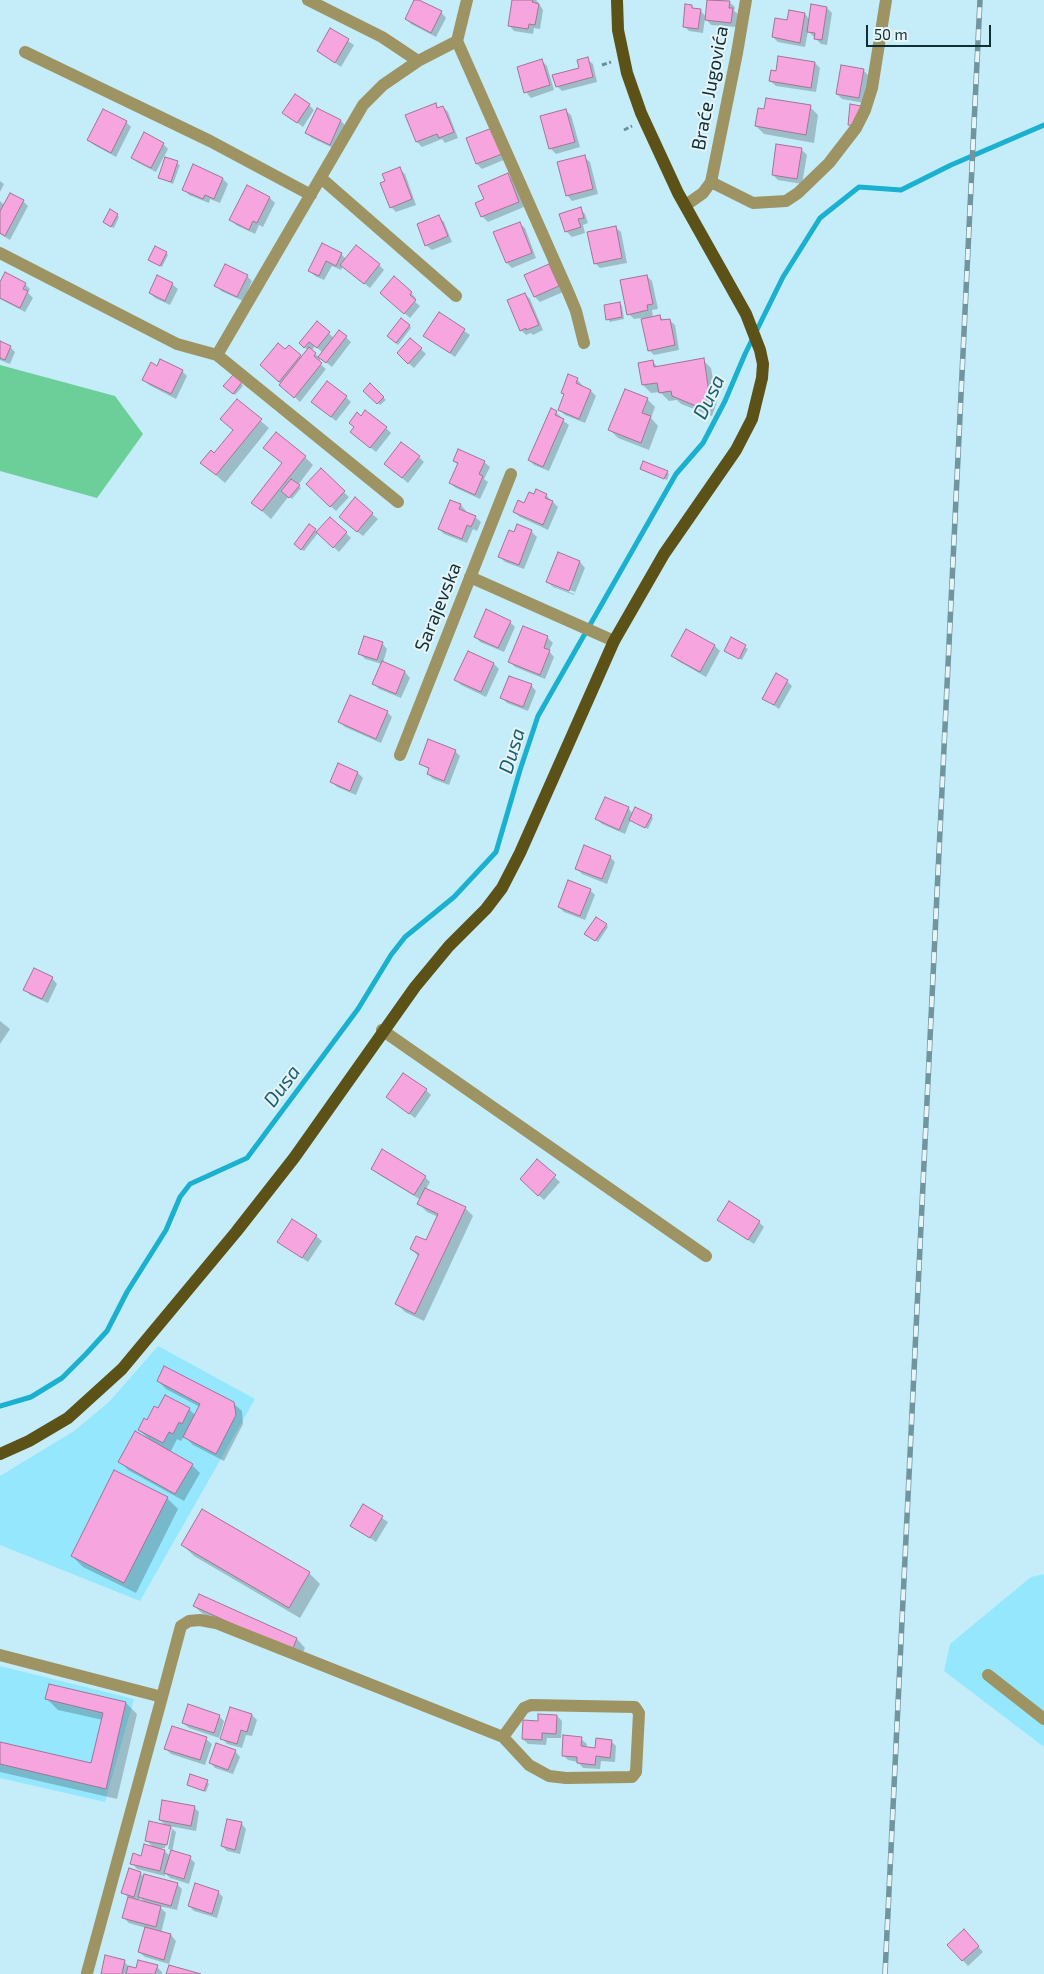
<!DOCTYPE html>
<meta charset="utf-8">
<style>
body{margin:0}
#map{position:relative;width:1044px;height:1974px;overflow:hidden;background:#c4edf9;font-family:"Exo 2",sans-serif}
canvas{display:block}
.scale{position:absolute;left:866px;top:25px;width:125px;height:22px;box-sizing:border-box;border:2px solid #102e36;border-top:0;padding-left:6px;font-size:15px;line-height:18px;white-space:nowrap;color:#102e36;-webkit-text-stroke:4px #e7f4f8;paint-order:stroke}
</style>
<div id="map">
<canvas width="1044" height="1974"></canvas>
<div class="scale">50 m</div>
</div>
<script>
const ctx = document.querySelector('canvas').getContext('2d');
ctx.lineJoin = 'round';
function paint(path, color) { ctx.fillStyle = color; ctx.fill(path, 'evenodd'); }
const shape = rows => new Path2D(rows.map(r => 'M' + r).join(''));
function trace(path, color, width, dash) { ctx.strokeStyle = color; ctx.lineWidth = width; ctx.lineCap = dash ? 'butt' : 'round'; ctx.setLineDash(dash || []); ctx.stroke(path); }
function label(font, color, halo, rows, align = 'center') {
  ctx.font = font + ' "Exo 2",sans-serif'; ctx.lineWidth = 4; ctx.setLineDash([]); ctx.textBaseline = 'middle'; ctx.strokeStyle = halo; ctx.fillStyle = color; for (const [text, x, y, turn = 0] of rows) {
    ctx.save(); ctx.translate(x, y); ctx.rotate((+turn || 0) * Math.PI / 180); ctx.textAlign = isNaN(turn) ? turn : align; if (halo) ctx.strokeText(text, 0, 0); ctx.fillText(text, 0, 0); ctx.restore();
  }
}
const built = shape([
 [158,1346,255,1399,140,1601,0,1545,0,1476,74,1431,109,1402],
 [1044,1574,1044,1747,944,1671,950,1644,1031,1577],
 [0,1666,134,1699,105,1802,0,1778]
]);
const green = shape([
 [0,365,115,396,143,434,97,498,0,471]
]);
const shadow = shape([
 [416,0,441,12,446,18,436,37,411,24,406,19],
 [513,0,536,0,538,2,543,10,540,29,534,28,533,34,514,31,509,25],
 [708,0,729,2,735,7,734,11,738,14,736,27,711,25,705,18,703,33,689,31,684,26,691,6,696,10,700,10,706,17],
 [827,8,832,13,827,45,821,44,808,31,805,47,778,42,773,37,788,22,805,14,810,20],
 [331,30,354,45,341,67,318,51],
 [587,59,593,64,597,82,562,91,557,86,581,69],
 [542,61,547,66,554,90,531,98,526,92],
 [815,63,820,68,816,92,776,86,770,81,777,72],
 [863,70,869,76,864,103,842,99,837,94],
 [435,104,439,109,443,107,448,112,458,138,445,143,442,139,422,147,417,142,407,115],
 [309,105,314,110,303,127,284,113],
 [810,107,818,115,814,143,764,134,756,126,765,111],
 [317,110,341,121,346,126,335,149,312,138,306,133],
 [565,110,571,115,580,147,556,154,551,149],
 [126,122,131,127,116,157,94,145,88,140],
 [492,130,506,159,482,169,477,164],
 [163,144,168,149,156,172,137,162,132,157],
 [801,149,807,155,802,184,778,180,773,175],
 [584,157,590,162,598,194,572,201,567,195],
 [166,159,180,165,173,184,159,177],
 [194,166,223,179,228,184,220,203,210,199,209,203,189,195,184,189],
 [399,169,405,174,416,205,396,212,391,207,387,182],
 [508,175,513,180,524,207,488,222,482,216,486,200],
 [0,181,4,184,0,192],
 [247,187,270,198,275,203,263,227,259,225,255,234,236,225,231,219],
 [0,201,4,205,23,201,28,206,10,240,0,234],
 [580,209,585,214,588,223,583,225,585,233,572,237,567,232,561,215],
 [117,215,119,217,114,228,106,224],
 [439,217,444,222,452,242,432,250,426,245],
 [519,223,525,228,536,258,512,268,507,263],
 [615,227,621,232,627,263,600,268,595,263],
 [322,245,341,254,346,259,379,265,384,270,370,288,343,266,341,270,332,266,324,280,315,276,310,271],
 [166,253,168,255,162,267,149,260],
 [549,265,563,292,540,302,535,297,526,276],
 [247,276,252,281,243,301,221,291,216,285],
 [647,276,652,281,658,309,652,310,653,318,660,316,664,321,669,320,675,325,679,350,654,355,649,350,642,318,634,319,629,314],
 [0,284,25,284,30,289,28,293,33,298,25,312,0,299],
 [172,284,178,289,170,305,155,298,150,293],
 [411,293,416,298,414,301,420,306,410,318,387,298],
 [525,294,530,299,543,330,533,335,531,333,526,335,521,330],
 [620,304,622,306,624,319,610,322,608,319],
 [439,313,470,335,455,357,425,336],
 [317,323,334,338,346,337,351,342,332,367,321,358,318,362,326,369,300,402,267,371,289,347,302,358,308,351,301,343],
 [315,346,323,353,319,357,311,351],
 [409,325,411,328,398,345,390,338],
 [0,342,10,347,15,352,10,364,0,360],
 [421,349,426,354,414,368,403,358],
 [703,360,711,368,717,402,712,416,681,404,677,400,669,401,660,392,651,393,643,385,639,364,653,362,658,367],
 [157,367,182,371,187,376,176,399,149,385,143,379],
 [577,379,582,385,581,387,591,391,596,396,585,423,565,415,559,410,565,396,562,393],
 [241,383,243,386,235,395,227,388],
 [370,385,386,400,380,405,365,390],
 [346,397,351,402,336,421,318,407],
 [647,399,655,407,651,418,658,426,649,450,618,438,610,430],
 [237,401,269,428,225,483,202,463,214,455,234,431,222,419],
 [556,412,561,417,561,419,569,425,549,471,534,465,529,460],
 [361,417,386,428,391,433,376,452,357,437],
 [265,448,305,457,313,465,298,485,301,488,292,499,289,496,271,519,253,503,283,464],
 [419,457,424,462,408,483,391,469],
 [454,461,484,462,490,467,484,479,488,482,480,499,456,488,450,483,458,465],
 [641,469,667,472,669,474,667,480],
 [321,470,349,497,336,511,307,484],
 [534,495,546,495,558,507,548,530,520,517,514,512,525,505],
 [450,501,461,505,466,511,465,513,475,517,481,522,477,531,473,529,467,543,444,534,439,529],
 [372,514,378,519,363,536,345,522],
 [310,526,318,533,304,551,298,547],
 [518,526,532,532,537,537,524,569,505,562,500,557],
 [318,532,346,533,351,538,339,552],
 [559,554,580,562,585,568,574,595,553,587,547,581],
 [552,583,575,592,574,594,552,585],
 [510,622,515,627,504,652,480,642,475,636],
 [523,628,548,638,553,643,549,651,554,657,545,679,515,667,510,662],
 [731,639,748,649,742,660,725,651],
 [382,643,387,649,383,663,405,672,410,678,401,698,379,689,374,684,382,664,365,659,359,653],
 [715,646,720,651,706,677,678,661,673,656],
 [468,653,494,664,499,669,486,697,461,685,456,680],
 [787,681,792,686,779,709,763,698],
 [531,685,536,691,528,711,507,703,502,698],
 [387,712,392,717,381,743,345,727,340,722],
 [455,751,460,756,449,785,433,779,428,774,430,770,420,763],
 [339,765,358,773,363,778,356,795,337,787,332,782],
 [628,808,633,814,651,816,653,818,648,829,631,819,625,834,602,824,597,819],
 [610,857,615,862,607,884,582,874,576,868],
 [590,890,595,895,585,920,564,912,559,907],
 [606,925,608,927,598,942,588,936],
 [52,978,57,984,48,1003,30,995,25,989],
 [0,1021,10,1029,0,1044],
 [426,1090,431,1095,415,1118,387,1097],
 [537,1161,560,1182,544,1200,526,1184],
 [373,1168,425,1177,430,1182,426,1189,465,1208,473,1216,424,1321,405,1312,397,1304,419,1257,411,1249,426,1242,438,1217,427,1212,419,1204,421,1200,378,1174],
 [718,1220,759,1222,764,1227,754,1244],
 [316,1236,322,1241,308,1262,279,1242],
 [158,1381,233,1403,242,1411,243,1424,224,1461,193,1445,184,1436,181,1441,177,1439,170,1453,192,1465,200,1473,184,1501,128,1470,120,1461,149,1439,139,1430,159,1410,165,1397,189,1409,195,1415,200,1407,166,1389],
 [167,1498,178,1509,136,1593,83,1567,72,1556],
 [364,1506,388,1522,376,1542,352,1526],
 [183,1545,309,1573,320,1584,300,1618,194,1556],
 [199,1595,297,1639,305,1648,300,1658,203,1614,194,1606],
 [47,1699,126,1703,137,1714,117,1799,0,1772,0,1743,92,1765,103,1720,58,1710],
 [231,1709,252,1715,257,1720,252,1736,246,1735,242,1748,227,1744,222,1738],
 [219,1716,224,1721,219,1738,189,1728,183,1723],
 [557,1716,562,1721,561,1738,547,1738,546,1745,528,1744,523,1739,539,1722],
 [206,1739,212,1744,205,1765,171,1754,166,1749],
 [581,1739,587,1744,586,1748,596,1749,611,1741,616,1746,615,1762,601,1761,600,1769,583,1768,578,1762,568,1760,563,1755],
 [235,1751,240,1757,233,1774,215,1768,210,1762],
 [207,1782,209,1784,206,1792,188,1785],
 [194,1807,199,1812,196,1831,169,1826,176,1832,172,1852,190,1858,195,1863,189,1884,170,1878,165,1873,165,1876,137,1869,132,1863,154,1848,146,1840,166,1826,160,1820],
 [169,1829,172,1829,168,1849,172,1850,170,1856,161,1848,165,1848],
 [241,1823,246,1829,240,1854,227,1851,222,1846],
 [140,1873,144,1877,177,1884,182,1889,177,1910,159,1906,166,1913,161,1933,171,1935,176,1941,169,1964,145,1957,139,1952,146,1928,129,1923,124,1918,129,1898,123,1892],
 [140,1898,146,1903,139,1902],
 [218,1892,223,1897,217,1918,194,1911,189,1906],
 [969,1936,983,1952,968,1966,949,1945],
 [124,1961,129,1967,137,1969,157,1967,162,1972,162,1974,102,1974]
]);
const stream = shape([
 [0,1406,31,1397,62,1378,86,1354,107,1331,127,1292,166,1230,180,1197,190,1184,247,1158,358,1009,391,955,405,937,454,897,496,852,520,770,538,716,676,474,703,443,725,401,745,354,783,277,820,218,859,187,901,190,951,165,1044,125]
]);
const building = shape([
 [414,0,419,0,442,11,431,33,405,19,414,0],
 [512,0,533,0,532,2,539,4,535,25,529,24,528,29,508,26,512,0],
 [707,0,730,1,729,8,733,8,731,23,705,20,707,0],
 [685,4,692,5,692,8,701,9,698,29,683,27,685,4],
 [811,4,827,7,822,40,814,39,815,33,807,32,811,4],
 [789,10,805,13,800,43,772,37,775,18,787,20,789,10],
 [330,28,349,39,335,63,317,51,330,28],
 [778,56,815,62,811,88,769,81,771,70,776,71,778,56],
 [588,57,593,77,556,87,552,75,579,68,577,60,588,57],
 [542,59,550,85,524,93,517,67,542,59],
 [841,65,864,69,859,98,836,94,841,65],
 [295,94,310,104,297,123,282,113,295,94],
 [766,98,811,105,806,135,755,126,758,108,764,109,766,98],
 [436,103,437,108,443,106,454,132,439,138,437,134,416,142,405,115,436,103],
 [850,104,861,106,858,126,848,125,850,104],
 [317,108,341,120,330,145,305,133,317,108],
 [103,109,127,121,111,153,87,140,103,109],
 [566,109,575,142,549,149,540,116,566,109],
 [492,128,502,154,476,164,466,138,492,128],
 [144,132,164,143,151,168,131,158,144,132],
 [776,144,802,148,797,179,772,175,776,144],
 [585,155,593,189,566,196,557,162,585,155],
 [165,157,178,161,171,182,158,178,165,157],
 [193,164,223,178,214,199,205,195,203,199,182,190,193,164],
 [400,167,412,199,390,208,380,183,385,181,382,174,400,167],
 [508,173,519,202,481,217,475,203,484,199,478,186,508,173],
 [247,185,270,197,257,223,253,221,249,230,229,220,247,185],
 [10,193,24,200,5,236,0,233,0,211,10,193],
 [581,207,584,218,578,219,581,227,565,232,559,214,581,207],
 [110,209,118,214,111,227,103,222,110,209],
 [439,215,448,236,425,246,417,224,439,215],
 [520,222,532,253,506,263,493,232,520,222],
 [616,226,622,258,594,264,587,232,616,226],
 [322,243,342,253,336,266,326,261,319,276,308,271,322,243],
 [356,245,380,264,364,284,340,265,356,245],
 [155,246,167,252,160,266,148,260,155,246],
 [225,264,248,275,237,297,214,286,225,264],
 [549,264,559,286,534,297,524,275,549,264],
 [5,272,26,283,23,289,28,291,20,308,0,298,0,282,5,272],
 [157,275,173,283,165,301,149,293,157,275],
 [647,275,653,304,647,305,648,310,627,315,620,280,647,275],
 [394,276,412,292,410,295,416,300,404,314,380,293,394,276],
 [525,293,539,325,526,330,526,328,520,331,507,300,525,293],
 [620,302,622,317,606,320,604,305,620,302],
 [439,312,465,329,450,353,423,336,439,312],
 [660,315,661,320,670,319,675,345,648,351,641,319,660,315],
 [401,318,410,325,396,343,387,336,401,318],
 [317,321,330,332,317,348,309,342,304,348,299,343,317,321],
 [339,330,347,336,326,363,318,357,339,330],
 [410,338,422,348,408,364,397,353,410,338],
 [0,341,11,346,5,360,0,358,0,341],
 [278,343,285,349,289,345,301,355,279,382,260,365,278,343],
 [309,347,316,353,314,356,322,363,294,398,279,385,309,347],
 [704,358,709,393,703,409,672,396,671,391,659,393,657,383,642,385,638,363,653,360,654,367,704,358],
 [160,359,183,370,171,394,142,380,151,362,157,366,160,359],
 [568,374,578,378,576,383,591,390,579,419,558,410,564,394,561,393,568,374],
 [233,375,242,382,233,394,223,386,233,375],
 [327,381,347,396,331,417,311,402,327,381],
 [370,383,384,397,377,404,363,391,370,383],
 [625,389,648,398,642,413,651,416,641,443,608,430,625,389],
 [237,399,262,419,216,475,200,463,211,450,214,453,233,430,220,419,237,399],
 [551,408,557,411,555,415,564,419,543,467,528,460,551,408],
 [365,410,387,427,370,448,350,432,354,427,349,423,357,412,361,416,365,410],
 [276,432,306,456,262,511,251,503,282,463,263,448,276,432],
 [401,442,420,456,402,478,384,464,401,442],
 [458,449,485,461,479,474,483,476,475,495,449,483,458,463,453,461,458,449],
 [643,461,668,471,664,479,640,469,643,461],
 [321,468,345,491,330,507,306,484,321,468],
 [291,479,300,485,289,498,281,491,291,479],
 [536,489,547,494,545,498,553,501,543,525,513,512,518,500,524,503,529,492,534,494,536,489],
 [355,497,373,513,357,532,339,517,355,497],
 [450,500,461,504,459,509,476,516,471,527,467,525,462,539,438,529,450,500],
 [330,517,347,532,333,548,316,532,330,517],
 [309,524,316,529,301,550,294,544,309,524],
 [517,524,532,530,519,565,498,557,509,530,514,532,517,524],
 [558,552,580,561,569,591,546,582,558,552],
 [486,609,511,621,498,648,474,637,486,609],
 [523,626,548,636,544,648,550,650,540,675,508,662,523,626],
 [686,629,715,645,700,672,671,656,686,629],
 [364,636,383,642,377,660,358,654,364,636],
 [731,637,746,645,739,659,724,651,731,637],
 [468,651,494,663,481,692,454,680,468,651],
 [382,661,405,671,396,694,372,684,382,661],
 [776,673,788,680,774,705,762,699,776,673],
 [509,676,532,684,523,707,500,698,509,676],
 [350,695,388,711,376,739,338,722,350,695],
 [428,739,456,750,444,781,427,774,429,768,419,764,428,739],
 [338,763,358,772,350,791,330,782,338,763],
 [605,797,629,807,619,830,595,819,605,797],
 [635,807,652,815,645,828,629,820,635,807],
 [584,845,611,856,602,879,575,869,584,845],
 [568,880,591,889,580,916,558,907,568,880],
 [596,917,607,924,595,941,584,934,596,917],
 [34,968,53,977,42,999,23,990,34,968],
 [403,1073,427,1089,409,1114,386,1097,403,1073],
 [382,1149,426,1176,414,1195,371,1169,382,1149],
 [537,1159,556,1175,538,1196,520,1179,537,1159],
 [425,1188,466,1207,415,1314,395,1304,419,1254,410,1249,416,1236,426,1240,438,1214,417,1204,425,1188],
 [729,1201,760,1221,748,1240,717,1220,729,1201],
 [292,1219,317,1235,302,1258,277,1242,292,1219],
 [164,1366,234,1402,236,1415,216,1454,183,1437,200,1404,157,1381,164,1366],
 [165,1395,190,1408,182,1424,179,1422,173,1434,169,1432,163,1443,138,1430,144,1418,147,1420,154,1406,158,1408,165,1395],
 [135,1431,193,1464,175,1494,118,1462,135,1431],
 [114,1470,168,1497,124,1583,71,1556,114,1470],
 [363,1504,383,1516,370,1538,350,1526,363,1504],
 [202,1509,310,1572,289,1608,181,1545,202,1509],
 [199,1594,297,1638,292,1651,193,1606,199,1594],
 [49,1684,126,1702,106,1789,0,1764,0,1742,91,1763,103,1713,45,1699,49,1684],
 [188,1704,220,1715,214,1733,182,1723,188,1704],
 [230,1707,252,1714,247,1732,241,1730,237,1744,220,1739,230,1707],
 [538,1714,557,1715,556,1734,542,1733,542,1740,522,1739,523,1720,538,1721,538,1714],
 [172,1726,207,1737,200,1760,164,1749,172,1726],
 [563,1735,582,1737,581,1746,595,1748,596,1738,612,1740,610,1758,596,1756,595,1765,577,1763,577,1757,562,1756,563,1735],
 [216,1743,236,1750,228,1770,209,1763,216,1743],
 [190,1774,208,1780,204,1791,187,1785,190,1774],
 [162,1800,195,1806,191,1826,159,1820,162,1800],
 [227,1819,242,1822,235,1850,221,1846,227,1819],
 [149,1821,171,1826,167,1845,145,1841,149,1821],
 [144,1844,165,1850,160,1871,130,1864,133,1853,141,1856,144,1844],
 [171,1850,191,1856,184,1879,164,1873,171,1850],
 [129,1868,141,1872,134,1897,121,1893,129,1868],
 [144,1874,178,1883,171,1906,138,1897,144,1874],
 [195,1883,219,1891,212,1914,188,1906,195,1883],
 [128,1897,161,1906,156,1927,122,1918,128,1897],
 [145,1927,171,1934,164,1960,138,1952,145,1927],
 [964,1929,979,1946,962,1961,947,1945,964,1929],
 [105,1955,125,1960,122,1974,101,1974,105,1955],
 [138,1960,158,1965,155,1974,126,1974,128,1966,136,1968,138,1960],
 [169,1965,201,1974,166,1974,169,1965]
]);
const path = shape([
 [602,65,611,62],
 [624,130,632,126]
]);
const minor = shape([
 [308,0,382,37,418,61],
 [457,41,569,294,576,311,584,343],
 [25,52,210,141,311,195],
 [321,178,456,296],
 [711,182,753,203,786,201,798,193,829,163,856,128,865,110,872,88,886,0],
 [686,205,703,193,711,182,737,53,746,0],
 [0,253,177,344,217,355,398,502],
 [217,355,363,105,383,85,418,61,457,41,467,0],
 [470,577,614,641],
 [400,755,511,474],
 [382,1030,706,1256],
 [0,1655,162,1697,87,1973],
 [988,1675,1044,1719],
 [162,1697,181,1626,189,1621,200,1620,216,1623,503,1737,529,1765,549,1776,566,1778,632,1777,636,1772,639,1713,635,1707,531,1705,524,1708,503,1737]
]);
const major = shape([
 [0,1454,29,1441,68,1418,122,1369,236,1232,294,1158,415,987,449,946,486,909,502,888,520,853,614,641,664,554,736,450,752,419,762,378,763,364,760,350,746,314,678,193,641,113,627,73,618,30,617,0]
]);
const rail = shape([
 [885,1974,980,0]
]);
const streetNames = [
 ["Braće Jugovića",710,88,-79],
 ["Sarajevska",438,607,-68]
];
const waterNames = [
 ["Dusa",709,397,-64],
 ["Dusa",512,751,-73],
 ["Dusa",282,1086,-53]
];
paint(built, '#95e7fe');
paint(green, '#6ccf99');
paint(shadow, '#0003');
trace(stream, '#1ab0d0', 5);
paint(building, '#f7a5df');
trace(building, '#a37395', 1);
trace(path, '#6a8e98', 3, [5, 2.5]);
trace(minor, '#9e9362', 12);
trace(major, '#5c5116', 12);
trace(rail, '#71959f', 5.5);
trace(rail, '#e7f4f8', 4, [11]);
label('19px', '#102e36', '#e7f4f8', streetNames);
label('italic 20px', '#196072', '#e7f4f8', waterNames);
</script>
